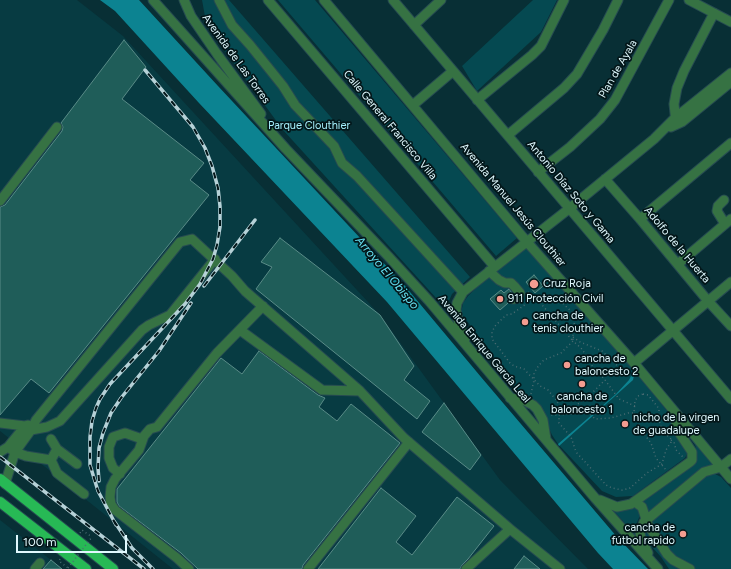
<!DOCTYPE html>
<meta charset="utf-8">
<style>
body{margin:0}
#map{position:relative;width:731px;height:569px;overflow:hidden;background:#082f35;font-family:Figtree,sans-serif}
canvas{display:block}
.scale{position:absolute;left:16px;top:535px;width:111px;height:18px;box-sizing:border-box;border:2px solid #e0f9fe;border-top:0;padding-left:5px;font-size:12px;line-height:14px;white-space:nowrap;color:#e0f9fe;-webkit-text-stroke:3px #031619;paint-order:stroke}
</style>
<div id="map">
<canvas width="731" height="569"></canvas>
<div class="scale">100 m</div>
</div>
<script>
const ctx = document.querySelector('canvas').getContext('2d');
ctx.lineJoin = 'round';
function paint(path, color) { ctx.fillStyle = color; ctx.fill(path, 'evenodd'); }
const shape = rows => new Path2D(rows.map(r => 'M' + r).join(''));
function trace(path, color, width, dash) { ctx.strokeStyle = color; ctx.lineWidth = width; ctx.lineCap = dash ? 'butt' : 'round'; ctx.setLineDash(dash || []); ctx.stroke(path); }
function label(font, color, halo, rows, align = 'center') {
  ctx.font = font + ' Figtree,sans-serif'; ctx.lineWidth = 3.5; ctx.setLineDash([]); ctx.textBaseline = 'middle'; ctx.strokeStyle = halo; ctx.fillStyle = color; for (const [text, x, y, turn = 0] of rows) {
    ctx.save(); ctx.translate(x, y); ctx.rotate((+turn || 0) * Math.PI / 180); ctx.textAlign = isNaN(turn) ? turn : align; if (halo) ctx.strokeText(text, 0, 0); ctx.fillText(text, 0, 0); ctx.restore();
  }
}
const built = shape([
 [0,0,77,0,123,36,380,315,500,480,588,569,173,569,0,431],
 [0,520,51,560,62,569,0,569]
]);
const green = shape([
 [202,0,229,0,470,277,452,294,448,303,448,311,283,130,217,40,206,22],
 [278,0,315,0,517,238,496,256],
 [533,0,557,0,541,32,477,91,462,66],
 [526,248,635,371,668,412,686,444,688,452,685,458,633,496,616,497,602,491,558,444,552,435,543,415,535,404,521,394,507,378,494,357,461,313,463,303,468,296,478,286],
 [684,429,716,466,649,514,641,501,696,456,697,451,695,445],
 [709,474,715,474,721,477,731,488,731,569,669,569,661,557,644,538,645,524],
 [636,506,641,513,636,525,636,531,638,538,613,510]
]);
const water = shape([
 [100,0,139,0,218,86,405,286,481,377,617,537,648,569,613,569,598,553,387,302,199,103,115,11],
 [634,370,635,371,633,380,559,446,558,444,616,394,629,380]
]);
const building = shape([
 [124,40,146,67,122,99,204,163,190,180,209,195,49,393,31,379,0,415,0,207,5,205,62,131,63,127,61,123,124,40],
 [280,238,380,315,414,366,404,380,430,401,417,419,256,289,272,267,261,262,280,238],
 [534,275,543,286,535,293,526,282,534,275],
 [509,289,512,293,507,297,508,303,500,310,490,299,501,290,504,293,509,289],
 [259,351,318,395,325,398,319,407,337,421,351,404,400,443,303,565,302,569,198,569,181,553,119,506,117,502,117,489,221,358,242,374,259,351],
 [444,403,481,455,470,470,422,432,444,403],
 [381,488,416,516,396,542,412,555,457,497,494,526,468,559,462,565,460,569,318,569,381,488],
 [524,556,540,569,514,569,524,556],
 [51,560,62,569,43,569,51,560]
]);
const path = shape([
 [528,292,536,298,573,341,573,332,575,318,572,312,557,298,542,296,536,298,530,301,512,314,506,315,495,326,492,332,492,339,510,363,514,366,524,369,540,386,548,390,557,401,560,410,559,415,549,415],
 [573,337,580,342,602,351,627,375],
 [531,394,534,380,534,373,539,365,544,360,561,353,573,341,582,349,593,367,605,380,619,399,635,406],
 [643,394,648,395,657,406,659,409,659,420,662,430,671,439,671,442,666,450,662,464,647,473,630,488,622,490,612,488,606,485,576,452,571,437,559,423,559,415,571,414,580,408,585,409,595,419,611,418,628,413,634,413,635,401,638,396,643,394],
 [578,404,591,394,605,380],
 [634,413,642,431,651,443,656,458,666,470],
 [671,440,674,442,676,450,683,457],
 [80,533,82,530,92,537],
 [60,559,59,561,68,568]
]);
const minor = shape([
 [153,0,286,149,388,256,430,302,595,498,658,569],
 [184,0,191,16,217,54,261,114],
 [219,0,232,25,250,45,283,86,295,105,334,146,342,163,357,176,463,292],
 [268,0,494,266],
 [324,0,527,242,634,363,731,479],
 [393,0,731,399],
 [689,0,731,22],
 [414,25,441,0],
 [477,100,532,55,541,46,564,0],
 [413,105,453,71],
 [676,123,674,104,677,88,684,71,714,13],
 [671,127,682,122,731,82],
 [508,135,564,88,577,74,603,30,618,0],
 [538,172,570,147,600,119,615,100,669,0],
 [605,179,640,219,708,301,731,326],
 [724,200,718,206,717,211,725,224],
 [0,201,57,127],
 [640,219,731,143],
 [678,264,731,219],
 [489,271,499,280,505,283,511,283,515,287,520,293,518,298,513,299],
 [240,330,322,390,360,391],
 [465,339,459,324,456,310,457,303,463,292,570,208,654,139,675,118,731,73],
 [634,363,731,282],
 [510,398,523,400,533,405,537,409,543,420,546,439],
 [0,423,25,426,31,430,47,427,60,421,142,330,149,325,170,315,215,259],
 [51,439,57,449,77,464],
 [8,447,15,452,26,456,51,460,57,449],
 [0,452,8,447,25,426,28,425],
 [51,460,57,473,84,494],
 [120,474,113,468,109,458,109,447,113,437,125,433,142,439],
 [5,484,15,452,31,430,36,420,180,242,192,239,232,276,245,291,360,391,404,438,510,529,560,569],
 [600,500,617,507,631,504,690,462,692,460,692,452,678,431,676,423,676,414],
 [635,502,642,507,646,519],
 [645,520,667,554,673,560,690,569],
 [648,553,641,539,640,532,644,522,704,472,721,467,731,459],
 [35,569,40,563],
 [189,569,177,558,115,510,111,504,110,497,111,487,115,479,139,450,144,436,150,429,157,427,217,353,263,306],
 [308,569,409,442],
 [466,569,510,529]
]);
const major = shape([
 [0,479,113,569],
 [0,502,86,569]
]);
const rail = shape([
 [204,286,255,220],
 [0,457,144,569],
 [99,481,98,468,99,448,103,433,111,413,121,398,159,351,191,303],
 [114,521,132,548,153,569],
 [116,525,98,491,90,465,90,437,92,421,96,408,100,399,110,384,185,304,200,284,213,259,217,245,220,227,220,206,218,188,212,166,205,148,193,127,145,70]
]);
const pathBridge = shape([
 [68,568,92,537]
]);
const markers = [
 [534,284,5,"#f59c90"],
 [500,299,4,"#f59c90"],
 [525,322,4,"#f59c90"],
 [567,365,4,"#f59c90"],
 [582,384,4,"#f59c90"],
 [625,424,4,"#f59c90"],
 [683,534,4,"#f59c90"]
];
const streetNames = [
 ["Avenida de Las Torres",236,59,54],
 ["Plan de Ayala",618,69,-60],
 ["Calle General Francisco Villa",390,125,50],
 ["Antonio Díaz Soto y Gama",571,192,50],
 ["Avenida Manuel Jesús Clouthier",513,205,50],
 ["Adolfo de la Huerta",677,245,50],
 ["Avenida Enrique García Leal",484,349,50]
];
const parkNames = [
 ["Parque Clouthier",309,126]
];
const poiNames = [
 ["Cruz Roja",543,284],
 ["911 Protección Civil",508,299],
 ["cancha de",533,316],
 ["tenis clouthier",533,329],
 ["cancha de",575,359],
 ["baloncesto 2",575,372],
 ["cancha de",582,397,"center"],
 ["baloncesto 1",582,410,"center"],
 ["nicho de la virgen",633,418],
 ["de guadalupe",633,431],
 ["cancha de",675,528,"right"],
 ["fútbol rapido",675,541,"right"]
];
const waterNames = [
 ["Arroyo El Obispo",387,273,50]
];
paint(built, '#073b42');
paint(green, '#054951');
paint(water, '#0c8391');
paint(building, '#1f5d59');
trace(building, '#598b87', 1);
trace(minor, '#264b51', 11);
trace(major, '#264b51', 12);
trace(path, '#4b6d73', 1.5, [1, 3]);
trace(minor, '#367243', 9);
trace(major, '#27b955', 10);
trace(rail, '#b6d1d7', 3.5);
trace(rail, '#031619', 2, [6]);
trace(pathBridge, '#4b6d73', 1.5, [1, 3]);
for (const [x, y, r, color] of markers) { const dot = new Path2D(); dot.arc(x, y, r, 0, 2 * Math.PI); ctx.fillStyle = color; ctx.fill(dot); trace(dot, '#031619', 1.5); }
label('11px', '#e0f9fe', '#031619', streetNames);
label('11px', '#a5effb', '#031619', parkNames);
label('11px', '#e0f9fe', '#031619', poiNames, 'left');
label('italic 12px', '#67e2f4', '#031619', waterNames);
</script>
